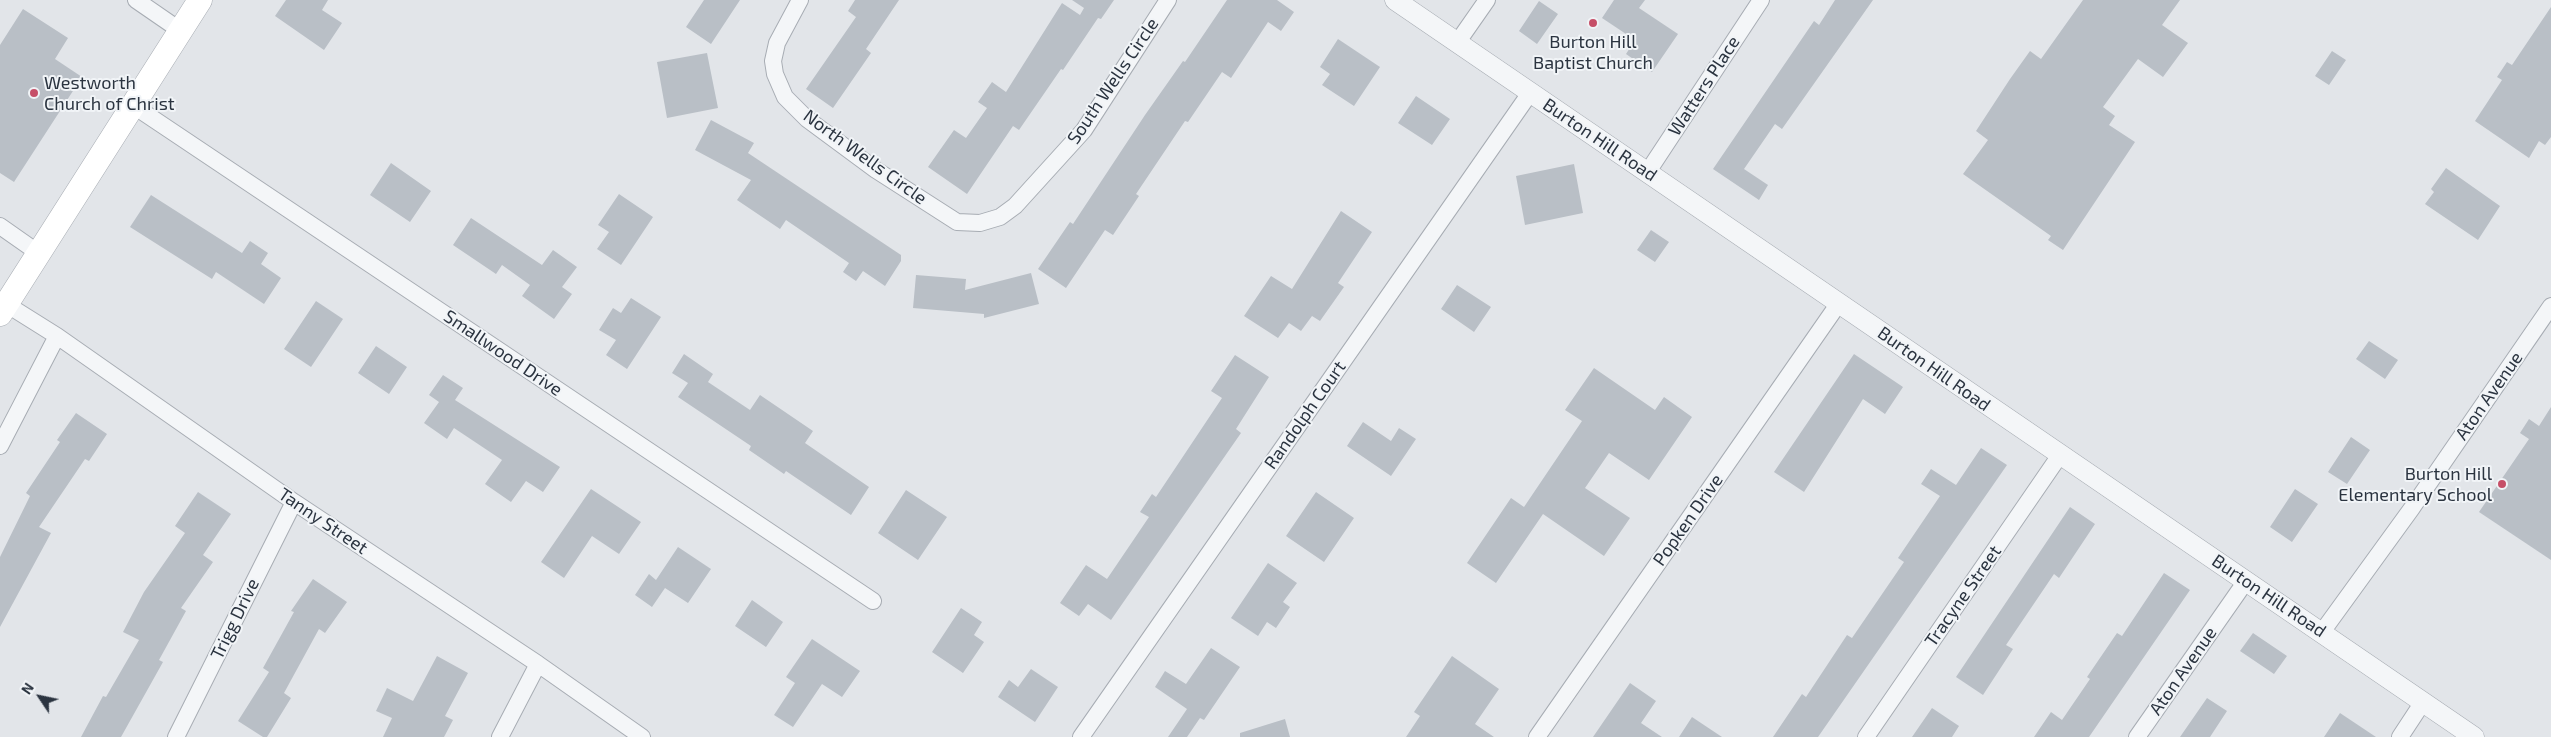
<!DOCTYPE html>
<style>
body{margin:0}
#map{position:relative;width:2551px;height:737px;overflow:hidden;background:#e2e5e9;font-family:"Exo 2",sans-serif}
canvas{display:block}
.north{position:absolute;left:15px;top:672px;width:50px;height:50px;-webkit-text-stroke:4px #f1f4f7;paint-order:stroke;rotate:304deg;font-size:14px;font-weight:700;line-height:20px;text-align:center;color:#2b3440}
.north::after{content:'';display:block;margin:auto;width:18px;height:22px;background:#2b3440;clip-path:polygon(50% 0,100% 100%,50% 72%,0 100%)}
</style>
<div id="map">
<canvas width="2551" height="737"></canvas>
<div class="north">N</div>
</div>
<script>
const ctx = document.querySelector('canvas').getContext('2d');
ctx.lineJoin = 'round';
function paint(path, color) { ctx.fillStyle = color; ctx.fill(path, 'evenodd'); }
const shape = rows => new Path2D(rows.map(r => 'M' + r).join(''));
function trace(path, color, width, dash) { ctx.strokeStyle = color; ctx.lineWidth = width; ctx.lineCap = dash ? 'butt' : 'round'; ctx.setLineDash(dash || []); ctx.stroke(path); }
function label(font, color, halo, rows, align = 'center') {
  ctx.font = font + ' "Exo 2",sans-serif'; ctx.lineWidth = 4; ctx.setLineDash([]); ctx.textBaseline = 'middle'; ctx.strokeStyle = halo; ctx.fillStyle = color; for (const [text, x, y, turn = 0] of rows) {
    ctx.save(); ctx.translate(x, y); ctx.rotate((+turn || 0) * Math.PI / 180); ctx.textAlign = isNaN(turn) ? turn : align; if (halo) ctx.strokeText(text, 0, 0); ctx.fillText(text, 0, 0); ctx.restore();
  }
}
const building = shape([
 [286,0,328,0,322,10,342,23,324,50,275,16],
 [704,0,740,0,711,44,686,27],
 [855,0,899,0,866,49,871,53,833,108,806,89,856,17,848,11],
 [1072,0,1114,0,1101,19,1098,18,1063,70,1061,69,1019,130,1013,126,967,194,928,167,954,130,966,138,987,108,978,102,992,82,1006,92,1062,3,1080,15,1084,8],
 [1227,0,1277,0,1294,12,1281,31,1268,22,1231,78,1222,72,1188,122,1185,121,1136,194,1139,196,1113,235,1105,230,1066,288,1038,269,1070,222,1073,224,1145,115,1183,61,1185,62],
 [1614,0,1645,0,1639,8,1678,34,1652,72,1626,54,1635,40,1602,18],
 [1835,0,1873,0,1782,129,1775,124,1744,169,1768,185,1759,200,1713,169,1814,21,1819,25],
 [2083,0,2180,0,2162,25,2188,43,2163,77,2138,59,2103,107,2115,116,2109,125,2135,142,2063,250,2048,240,2051,236,1963,174,1988,140,1976,131,2010,79,2030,51,2041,59],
 [1539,1,1558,14,1537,44,1519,31],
 [2551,7,2551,137,2545,145,2539,141,2529,158,2475,121,2502,80,2497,77,2507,62,2512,65],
 [23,9,68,38,55,59,82,77,14,182,0,173,0,45],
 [1338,39,1380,67,1354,106,1322,85,1330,74,1320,67],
 [2332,51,2346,60,2329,85,2315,76],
 [707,53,718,108,667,118,657,62],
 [1416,96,1450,119,1432,145,1398,123],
 [711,120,754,143,748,153,901,255,901,261,885,286,863,271,856,281,843,272,849,263,786,220,780,229,737,200,751,180,695,150],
 [391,163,431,191,410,222,370,195],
 [1574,164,1583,213,1525,225,1516,176],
 [2446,168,2500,206,2478,240,2425,204,2434,192,2431,189],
 [619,194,653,217,621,265,597,249,609,232,598,225],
 [151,195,242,253,250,241,268,253,261,264,281,278,264,304,216,272,212,279,130,227],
 [1341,211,1372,232,1338,283,1344,287,1320,321,1312,316,1301,331,1289,323,1278,338,1244,316,1271,276,1292,289],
 [471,218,542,265,553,250,577,267,562,287,572,294,554,319,522,296,530,285,502,265,496,274,453,245],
 [1651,230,1669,242,1655,262,1637,250],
 [1031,273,1039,304,984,318,984,314,913,308,916,275,966,279,965,290],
 [1457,285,1491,307,1474,332,1441,309],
 [631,298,661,317,627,369,606,355,616,340,599,330,613,308,621,313],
 [316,301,343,319,311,367,284,349],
 [2369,341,2398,360,2385,379,2356,359],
 [376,346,407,367,389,394,358,373],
 [684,354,713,374,708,382,750,410,760,395,813,431,805,443,869,487,851,515,786,471,784,474,749,450,751,446,678,397,688,383,672,373],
 [1854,354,1903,387,1885,414,1863,399,1804,492,1774,472],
 [1235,355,1269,377,1236,429,1241,433,1111,620,1088,604,1079,616,1060,603,1086,565,1107,579,1149,517,1140,512,1152,494,1156,497,1222,398,1211,391],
 [1594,368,1655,410,1664,397,1692,417,1649,480,1609,453,1585,488,1630,518,1604,556,1543,514,1496,583,1467,563,1511,498,1524,507,1582,421,1565,410],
 [443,375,463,388,455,400,560,467,543,492,526,481,511,502,485,484,502,460,454,428,447,439,424,423,439,402,429,395],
 [2551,407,2551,560,2479,512,2529,439,2520,433,2529,419,2539,426],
 [76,413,107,434,89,461,85,459,39,527,51,533,0,627,0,557,30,496,26,493,60,442,57,440],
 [1363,422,1391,441,1399,428,1416,439,1391,476,1347,446],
 [2351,437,2370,450,2347,484,2328,472],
 [1981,448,2007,465,1818,737,1773,737,1802,694,1806,697,1847,635,1852,638,1904,562,1898,558,1940,496,1921,484,1931,469,1956,485],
 [591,489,641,522,619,554,592,536,564,578,541,562],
 [2295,489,2318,504,2292,542,2270,527],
 [906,490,947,517,918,560,878,533],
 [198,492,231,514,203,555,213,562,181,608,186,611,159,660,163,662,121,737,81,737,103,696,106,697,139,640,123,632,144,592,185,533,175,526],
 [1316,492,1354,518,1324,562,1286,536],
 [2070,507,2095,524,2059,578,2054,574,2006,645,2013,649,1983,695,1956,677],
 [678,547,711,569,688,603,665,588,652,607,635,595,649,574,656,580],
 [1268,563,1297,583,1283,602,1290,607,1276,628,1267,622,1258,636,1231,618],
 [2164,573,2190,590,2089,737,2034,737,2051,712,2062,720,2090,679,2087,677,2117,633,2122,636],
 [313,579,347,602,325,633,319,629,284,693,291,698,267,737,263,737,238,721,269,672,263,668,294,612,291,611],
 [752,600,783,622,766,647,735,626],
 [961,608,982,622,974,635,984,642,963,673,932,652],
 [2253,633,2287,656,2274,674,2240,651],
 [812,639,860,671,842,697,822,684,793,727,774,715,795,683,786,677],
 [1211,648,1240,667,1204,720,1200,718,1187,737,1168,737,1187,709,1155,687,1165,671,1186,684],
 [437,656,468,673,445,716,453,720,444,737,383,737,392,718,376,711,387,688,413,701],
 [1452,656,1499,689,1475,724,1494,737,1406,737,1420,716,1414,712],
 [1031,669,1058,687,1035,722,998,697,1009,680,1018,687],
 [1630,683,1656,701,1641,723,1662,737,1593,737],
 [2207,698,2227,711,2210,737,2180,737],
 [1932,708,1959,726,1952,737,1912,737],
 [2340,713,2376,737,2324,737],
 [1692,717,1722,737,1679,737],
 [1285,719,1290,737,1240,737,1240,733]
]);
const minor = shape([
 [136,0,181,31],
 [800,0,777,43,773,61,775,74,785,97,807,119,876,170,957,222,980,223,1000,217,1015,206,1084,130,1168,0],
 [1457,43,1487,0],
 [134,106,873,601],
 [1647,173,1761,0],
 [0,226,37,252],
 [6,304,57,336,294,502,538,664,642,737],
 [0,446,57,336],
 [2322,632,2412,508,2551,306],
 [176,737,294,502],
 [500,737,538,664],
 [1081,737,1530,93],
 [1537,737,1839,303],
 [1866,737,2060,455],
 [2137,737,2246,581],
 [2400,737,2423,702]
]);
const tertiary = shape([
 [1395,0,2474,737]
]);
const secondary = shape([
 [0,314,200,0]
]);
const markers = [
 [1593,23,5,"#c64f68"],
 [34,93,5,"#c64f68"],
 [2502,484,5,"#c64f68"]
];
const poiNames = [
 ["Burton Hill",1593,42],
 ["Baptist Church",1593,63],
 ["Westworth",44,83,"left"],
 ["Church of Christ",44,104,"left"],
 ["Burton Hill",2492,474,"right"],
 ["Elementary School",2492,495,"right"]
];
const streetNames = [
 ["South Wells Circle",1113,81,-56],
 ["Watters Place",1704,86,-57],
 ["Burton Hill Road",1600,140,34],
 ["North Wells Circle",865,157,36],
 ["Smallwood Drive",503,353,34],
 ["Burton Hill Road",1934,369,35],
 ["Aton Avenue",2489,396,-55],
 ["Randolph Court",1305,415,-55],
 ["Popken Drive",1688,520,-55],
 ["Tanny Street",323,521,34],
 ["Tracyne Street",1963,596,-55],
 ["Burton Hill Road",2269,596,34],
 ["Trigg Drive",235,619,-64],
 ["Aton Avenue",2183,671,-55]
];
paint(building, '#b9bfc6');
trace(minor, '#a7acb3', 18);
trace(tertiary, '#a7acb3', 21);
trace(secondary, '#a7acb3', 25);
trace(minor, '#f4f6f8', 16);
trace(tertiary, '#f4f6f8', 20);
trace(secondary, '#fff', 24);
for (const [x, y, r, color] of markers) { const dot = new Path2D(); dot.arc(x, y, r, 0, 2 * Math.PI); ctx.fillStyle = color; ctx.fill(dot); trace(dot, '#f1f4f7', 2); }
label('18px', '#2b3440', '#f1f4f7', poiNames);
label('18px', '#2b3440', '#f1f4f7', streetNames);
</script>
